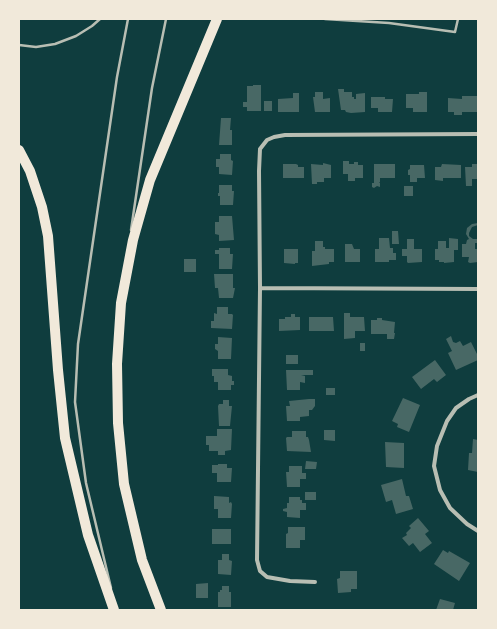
<!DOCTYPE html>
<style>
body{margin:0}
#map{position:relative;width:497px;height:629px;overflow:hidden;background:#0f3d3e;font-family:Jost,sans-serif}
canvas{display:block}
.frame{position:absolute;inset:0;border:20px solid #f1e9da;pointer-events:none}
</style>
<div id="map">
<canvas width="497" height="629"></canvas>
<div class="frame"></div>
</div>
<script>
const ctx = document.querySelector('canvas').getContext('2d');
ctx.lineJoin = 'round';
function paint(path, color) { ctx.fillStyle = color; ctx.fill(path, 'evenodd'); }
const shape = rows => new Path2D(rows.map(r => 'M' + r).join(''));
function trace(path, color, width, dash) { ctx.strokeStyle = color; ctx.lineWidth = width; ctx.lineCap = dash ? 'butt' : 'round'; ctx.setLineDash(dash || []); ctx.stroke(path); }
const building = shape([
 [253,85,261,85,261,111,247,111,247,107,243,107,243,102,247,102,247,86,253,86],
 [338,89,344,89,344,92,352,92,352,97,354,97,354,99,356,99,356,94,365,93,365,112,351,113,346,112,345,110,341,110],
 [315,92,323,92,323,99,330,98,330,112,315,112,313,97,315,97],
 [419,92,427,92,427,112,413,112,413,108,406,108,406,94,419,94],
 [293,93,299,93,299,112,278,112,278,99,293,98],
 [462,96,477,96,477,112,462,112,462,115,454,115,454,112,448,112,448,98,462,99],
 [371,97,385,97,385,99,393,99,392,112,378,112,378,108,371,108],
 [264,101,272,101,272,111,264,111],
 [221,118,231,118,230,130,232,130,232,145,219,145],
 [220,154,231,154,231,160,233,161,232,175,219,174,219,167,216,167,216,159,220,159],
 [343,161,349,161,349,164,354,164,354,162,358,162,358,165,363,165,363,178,355,178,355,181,348,181,348,174,343,174],
 [323,163,331,165,331,178,324,178,324,182,317,182,317,184,312,184,311,164,323,165],
 [283,164,296,164,298,165,298,167,304,167,304,178,283,178],
 [374,164,395,164,395,178,380,178,380,182,379,183,380,183,380,187,377,186,374,188,372,187,372,183,374,183],
 [442,164,461,165,461,178,443,178,443,181,435,180,435,167,441,167],
 [472,164,478,164,478,179,472,179,472,186,466,186,465,167,472,167],
 [410,165,424,165,425,178,417,178,417,182,410,182,410,175,408,175,408,170,410,169],
 [219,185,232,185,232,191,234,191,233,205,220,205,220,196,218,196,218,193,219,193],
 [404,186,413,186,413,196,404,196],
 [219,216,232,216,234,240,219,241,219,235,215,234,215,222,219,222],
 [478,223,478,225,472,227,469,233,469,236,473,239,478,239,478,243,475,243,475,249,478,249,478,262,470,263,468,262,469,257,462,257,462,244,466,244,467,240,469,239,466,234,467,228,472,224],
 [392,231,398,231,399,244,392,244],
 [379,238,389,238,390,248,393,248,393,253,396,253,396,260,389,260,389,262,375,262,375,249,379,249],
 [449,238,458,239,458,250,454,250,454,262,444,263,444,262,439,262,439,260,435,260,435,249,438,249,438,241,446,241,446,248,449,248],
 [407,239,414,239,414,249,422,249,422,262,408,263,407,262,407,256,402,256,402,249,407,249],
 [315,241,323,241,323,247,325,247,325,249,334,249,334,262,329,262,329,264,312,266,312,251,315,251],
 [345,244,352,244,354,249,360,249,360,262,345,262],
 [219,248,230,248,230,254,233,254,232,269,219,269,219,254,215,254,215,250,219,250],
 [284,249,298,249,298,263,295,263,295,264,284,263],
 [184,259,196,259,196,272,184,272],
 [214,274,233,274,233,288,235,288,233,298,219,298,218,288,215,288],
 [217,307,228,307,228,314,232,314,233,315,232,329,211,328,211,321,214,321,214,313,217,314],
 [344,313,350,313,350,317,364,317,365,331,355,331,355,338,344,339],
 [291,314,295,314,295,317,300,317,300,330,279,331,279,319,285,319,285,317,291,317],
 [309,317,333,317,334,331,309,331],
 [377,318,382,318,382,320,395,322,394,333,395,333,394,339,387,339,387,334,371,334,371,320,377,320],
 [451,336,453,342,456,343,460,341,463,346,471,342,478,356,478,360,456,370,448,353,452,351,446,339],
 [218,337,232,338,231,359,218,359,218,351,215,349,215,344,218,344],
 [360,343,365,343,365,351,360,351],
 [286,355,298,355,298,364,286,364],
 [435,360,446,375,437,382,434,379,421,389,412,377],
 [212,369,228,369,228,375,232,376,232,381,234,381,234,385,231,385,231,390,218,390,218,382,214,382,214,376,212,376],
 [286,370,313,370,313,375,301,375,305,376,305,383,300,382,300,390,287,390],
 [326,388,335,388,335,395,326,395],
 [403,398,420,405,409,432,397,427,398,424,392,421],
 [309,399,315,399,315,406,312,410,309,410,309,416,300,417,300,421,287,421,286,406,290,406,289,401],
 [223,400,229,400,229,406,232,406,230,426,219,426,218,406,219,404,223,404],
 [217,429,232,429,231,450,225,451,225,455,218,455,218,451,209,451,209,445,206,445,206,436,217,436],
 [324,430,335,430,335,441,324,440],
 [292,431,306,431,306,437,308,437,309,440,311,452,287,451,286,438,287,437,292,437],
 [473,439,478,440,478,472,468,470,469,453,472,453],
 [385,442,404,443,404,468,386,467],
 [306,461,317,462,316,469,305,469],
 [218,464,227,464,227,468,232,468,231,482,217,482,217,473,212,473,212,465,218,465],
 [289,466,302,466,302,473,306,473,306,479,300,479,300,487,287,487,286,472,289,472],
 [402,479,406,496,409,496,413,509,396,514,392,500,386,502,381,485],
 [305,492,316,492,316,500,305,500],
 [214,496,229,497,229,503,231,502,232,504,231,518,218,518,218,509,214,509],
 [289,497,300,497,300,500,302,500,302,503,306,503,306,510,300,510,300,518,287,517,287,512,283,511,283,509,287,508,287,503,289,503],
 [418,518,429,531,425,534,432,543,420,552,413,543,409,546,402,538,407,535,406,533,411,528,409,526],
 [288,527,305,527,305,540,300,540,300,548,286,548,286,534,288,533],
 [212,529,231,529,231,544,212,544],
 [443,550,448,553,449,551,470,563,459,581,434,564],
 [222,554,229,554,229,560,232,561,231,575,218,574,218,560,222,560],
 [340,571,357,571,357,589,351,589,351,592,338,593,337,579,340,578],
 [208,583,208,598,196,598,196,584],
 [222,586,229,586,229,592,231,592,231,607,218,607,218,592,220,592,220,590,222,590],
 [440,599,455,603,453,610,436,610]
]);
const service = shape([
 [325,19,389,23,455,32,458,19],
 [19,45,36,47,55,44,76,36,92,26,100,19],
 [131,230,152,88,166,19],
 [111,588,86,483,75,402,78,344,117,77,128,19]
]);
const minor = shape([
 [260,288,478,289],
 [478,395,469,399,456,408,447,421,437,446,434,466,440,490,450,508,467,524,478,531],
 [315,582,290,581,267,577,260,571,257,560,260,288,259,171,260,149,267,140,274,137,285,135,478,134]
]);
const motorway = shape([
 [19,150,30,171,42,207,48,236,58,370,65,438,88,535,114,610],
 [161,610,142,560,124,484,118,423,117,364,121,303,133,240,150,180,217,19]
]);
paint(building, '#486865');
trace(service, '#b8beb3', 2.5);
trace(minor, '#b8beb3', 4);
trace(motorway, '#f1e9da', 10);
</script>
